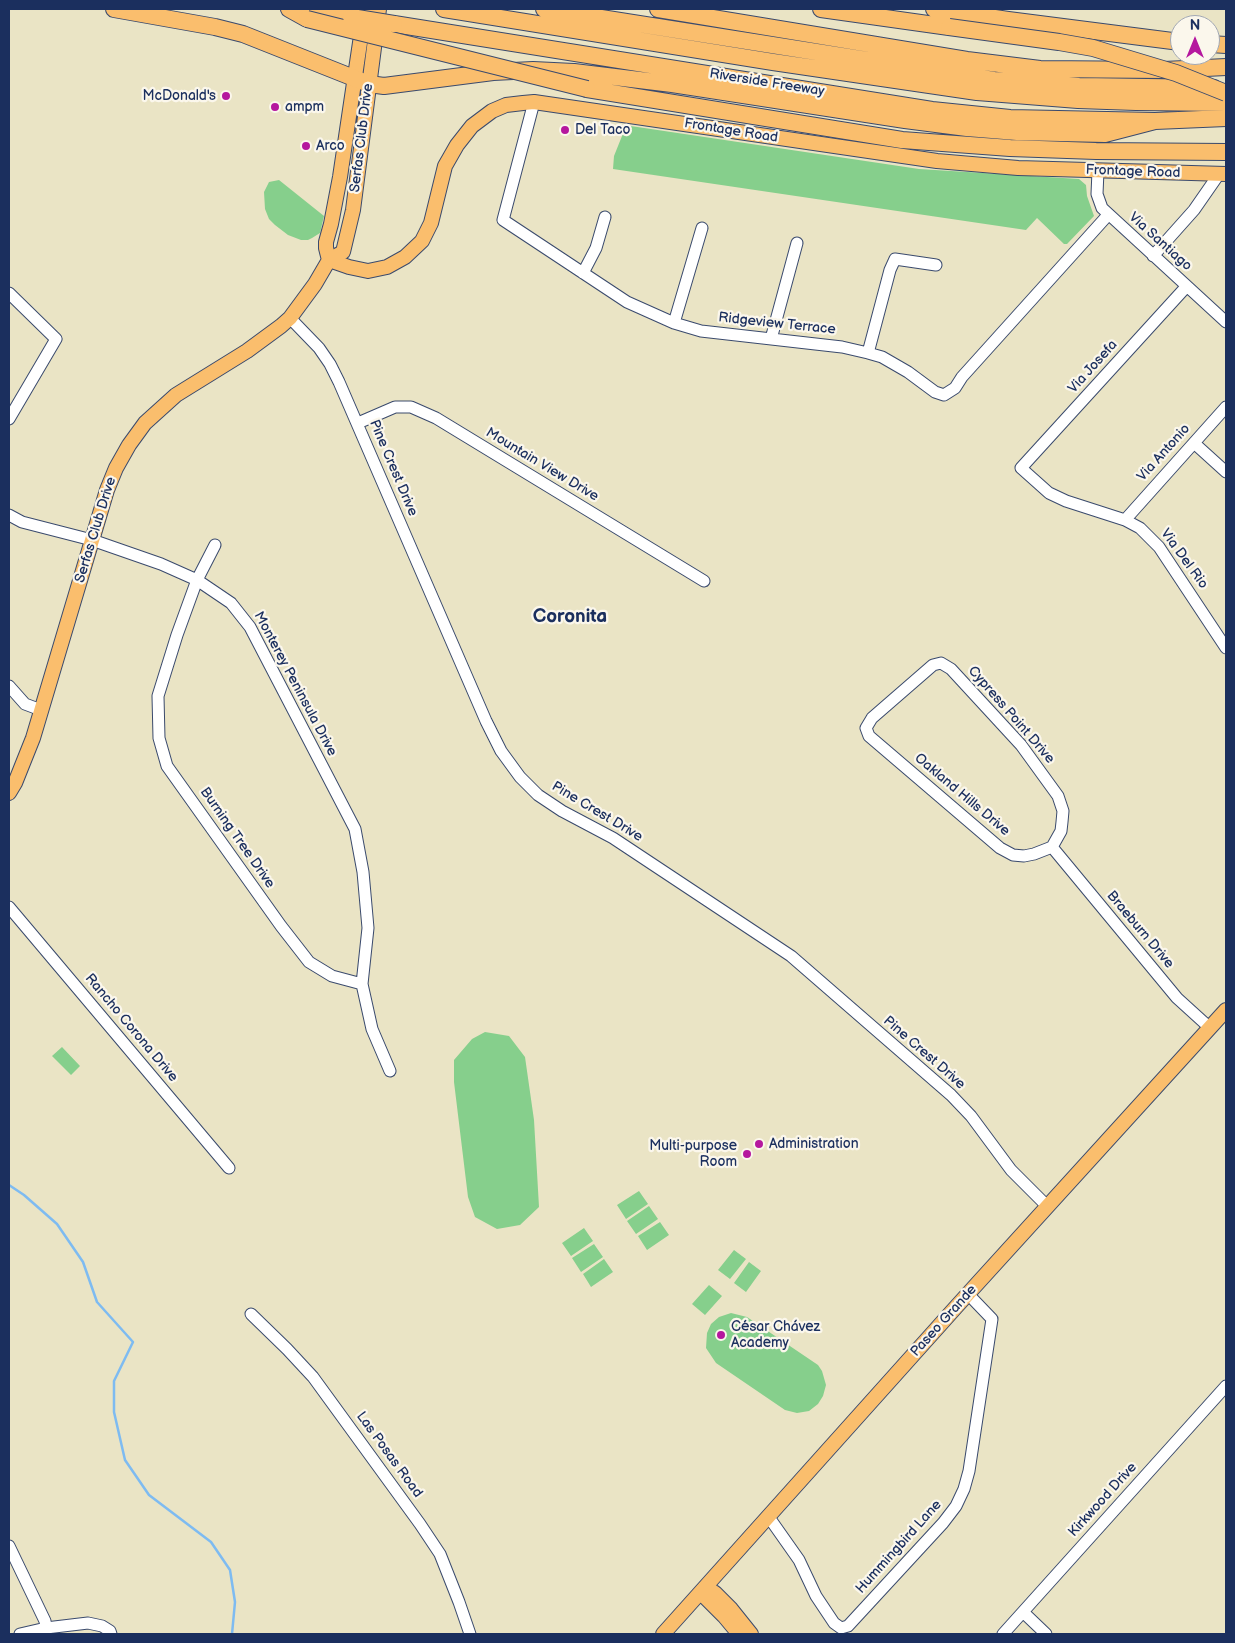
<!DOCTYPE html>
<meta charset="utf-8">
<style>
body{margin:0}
#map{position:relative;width:1235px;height:1643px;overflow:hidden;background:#eae4c5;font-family:"Balsamiq Sans",sans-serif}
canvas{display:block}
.frame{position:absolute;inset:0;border:10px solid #1b2f5e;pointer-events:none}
.north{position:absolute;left:1170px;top:15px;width:50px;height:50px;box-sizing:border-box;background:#fbf7ec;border:1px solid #a1a7b3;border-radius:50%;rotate:0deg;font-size:14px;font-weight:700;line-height:20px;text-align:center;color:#1b2f5e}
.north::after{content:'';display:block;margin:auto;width:18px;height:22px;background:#b5179e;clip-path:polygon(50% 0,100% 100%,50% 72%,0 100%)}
</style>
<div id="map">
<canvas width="1235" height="1643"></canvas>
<div class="frame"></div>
<div class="north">N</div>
</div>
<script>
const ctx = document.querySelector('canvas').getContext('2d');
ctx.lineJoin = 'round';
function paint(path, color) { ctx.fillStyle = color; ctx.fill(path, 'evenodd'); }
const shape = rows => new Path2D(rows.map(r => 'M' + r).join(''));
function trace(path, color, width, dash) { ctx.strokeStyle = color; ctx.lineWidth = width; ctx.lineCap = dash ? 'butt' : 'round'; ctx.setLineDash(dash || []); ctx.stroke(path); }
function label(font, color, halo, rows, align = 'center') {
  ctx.font = font + ' "Balsamiq Sans",sans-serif'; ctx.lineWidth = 4.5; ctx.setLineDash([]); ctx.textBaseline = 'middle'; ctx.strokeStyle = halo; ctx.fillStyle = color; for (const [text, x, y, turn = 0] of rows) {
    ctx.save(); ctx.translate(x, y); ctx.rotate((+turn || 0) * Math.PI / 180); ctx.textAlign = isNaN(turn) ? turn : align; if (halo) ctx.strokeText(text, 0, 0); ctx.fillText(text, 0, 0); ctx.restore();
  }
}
const green = shape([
 [624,125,919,169,1079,179,1086,185,1087,196,1094,216,1067,244,1064,244,1037,218,1026,230,613,169,614,156,622,136],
 [279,180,324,216,320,233,312,238,308,240,301,240,288,235,275,225,269,219,265,209,264,192,269,182],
 [485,1032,509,1036,525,1057,534,1120,539,1207,520,1225,497,1229,475,1217,468,1197,454,1082,454,1060,472,1039],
 [62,1047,80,1066,71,1075,52,1056],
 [639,1191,648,1204,626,1219,617,1205],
 [649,1206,658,1219,636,1234,627,1221],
 [660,1222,669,1235,647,1250,638,1236],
 [584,1228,593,1241,571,1256,562,1243],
 [594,1244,603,1257,581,1272,572,1258],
 [734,1250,746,1259,730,1279,718,1270],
 [604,1259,613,1272,591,1287,583,1274],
 [749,1262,761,1271,746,1292,734,1283],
 [709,1285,722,1296,705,1315,692,1304],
 [731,1313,747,1317,818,1365,822,1371,826,1385,823,1396,818,1404,809,1411,797,1413,785,1410,716,1363,706,1348,707,1333,711,1324,719,1317]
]);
const stream = shape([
 [9,1185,24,1195,57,1224,83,1262,97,1302,133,1342,114,1381,114,1412,125,1460,149,1495,211,1542,230,1570,235,1602,232,1634]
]);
const minor = shape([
 [534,102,503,220,627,302,674,323,701,331,842,347,868,353,882,357,908,372,935,392,944,395,955,388,962,377,1108,215],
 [1098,171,1097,194,1102,208,1226,322],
 [1153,256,1194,210,1219,174],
 [583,273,596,248,605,217],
 [1186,287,1021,468,1049,493,1066,501,1125,520,1140,528,1159,547,1226,648],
 [9,293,56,339,9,419],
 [290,318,319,348,330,364,339,382,486,721,501,751,520,777,538,795,562,811,613,838,791,956,951,1095,971,1116,1011,1170,1048,1207],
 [674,323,702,228],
 [771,339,797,243],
 [868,353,890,270,895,259,936,265],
 [358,423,395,407,411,407,436,418,704,581],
 [1194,443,1226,472],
 [9,515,22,522,92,540,161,564,197,580,231,603,250,627,355,829,363,872,368,928,362,984,372,1029,390,1071],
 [1125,520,1226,407],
 [215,545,197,580,177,635,158,696,159,738,167,766,281,926,309,962,332,976,362,984],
 [941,663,951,669,1021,745,1058,796,1063,811,1062,822,1061,831,1052,847,1034,854,1024,856,1013,855,1000,848,869,736,866,728,872,718,933,665,941,663],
 [9,686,25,704,41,710],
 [1052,847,1177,998,1210,1028],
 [9,907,229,1168],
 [251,1314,287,1349,313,1377,420,1524,440,1554,459,1602,470,1634],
 [768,1516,799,1560,816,1596,834,1623,841,1628,848,1626,943,1523,956,1506,964,1489,969,1471,992,1319,968,1294],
 [9,1546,45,1621,46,1628],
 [1023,1612,1046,1634],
 [20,1634,46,1628,88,1623,102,1626,110,1631,111,1634],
 [1003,1634,1226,1386]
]);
const major = shape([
 [329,260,349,267,368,271,387,267,405,257,422,241,431,223,445,166,457,145,472,126,492,111,506,105,523,103,534,102,937,161,1018,168,1226,174],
 [329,260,326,248,326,242,331,224,340,177,365,9],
 [9,793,15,783,33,738,107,490,116,468,129,445,145,423,176,395,247,351,281,326,290,318,315,284,329,260,343,252,353,210,379,9],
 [704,1590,712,1591,715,1593,731,1609,751,1634],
 [704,1590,706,1598,724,1616,739,1634],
 [663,1634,956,1307,1226,1010]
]);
const highway = shape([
 [114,9,215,27,243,34,369,84,384,86,493,72,533,70,574,72,672,84,905,120,967,128,1017,132,1105,134,1155,121],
 [289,9,307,19],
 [312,9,351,17],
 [444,9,773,62,977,92,1078,100,1136,102,1226,103],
 [544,9,994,80,1079,86,1214,88],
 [658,9,967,60,1040,69,1164,70,1226,67],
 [821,9,949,27],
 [934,9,1008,20,1180,42],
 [394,24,932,110,1010,118,1155,121,1226,118],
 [1210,44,1226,45],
 [587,89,902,140,1010,148,1096,151,1226,152]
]);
const highwayBridge = shape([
 [351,17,394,24],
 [307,19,587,89],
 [949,27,1059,42,1093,48,1176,73,1226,93]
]);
const markers = [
 [226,96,5,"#b5179e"],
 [275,107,5,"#b5179e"],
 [565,130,5,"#b5179e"],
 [306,146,5,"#b5179e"],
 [759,1144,5,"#b5179e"],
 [747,1154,5,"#b5179e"],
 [721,1335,5,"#b5179e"]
];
const streetNames = [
 ["Riverside Freeway",767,83,9],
 ["Frontage Road",731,131,9],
 ["Serfas Club Drive",362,138,-83],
 ["Frontage Road",1133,172,2],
 ["Via Santiago",1160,242,42],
 ["Ridgeview Terrace",777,324,6],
 ["Via Josefa",1093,367,-48],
 ["Via Antonio",1164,453,-48],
 ["Mountain View Drive",542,465,31],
 ["Pine Crest Drive",393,468,67],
 ["Serfas Club Drive",96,530,-73],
 ["Via Del Rio",1184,559,54],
 ["Monterey Peninsula Drive",295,684,62],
 ["Cypress Point Drive",1011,715,49],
 ["Oakland Hills Drive",962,795,40],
 ["Pine Crest Drive",597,812,31],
 ["Burning Tree Drive",237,838,55],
 ["Braeburn Drive",1140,930,50],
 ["Rancho Corona Drive",131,1028,50],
 ["Pine Crest Drive",924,1053,41],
 ["Paseo Grande",944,1321,-48],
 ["Las Posas Road",389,1455,54],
 ["Kirkwood Drive",1103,1500,-48],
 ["Hummingbird Lane",899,1547,-48]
];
const poiNames = [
 ["McDonald's",216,96,"right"],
 ["ampm",285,107],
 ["Del Taco",575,130],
 ["Arco",316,146],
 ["Administration",769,1144],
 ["Multi-purpose",737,1146,"right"],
 ["Room",737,1162,"right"],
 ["César Chávez",731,1327],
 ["Academy",731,1343]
];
const districtNames = [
 ["Coronita",570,617]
];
paint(green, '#86cf8c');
trace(stream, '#7ebbf1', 2.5);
trace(minor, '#3a4a6d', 13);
trace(major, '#3a4a6d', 16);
trace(highway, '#3a4a6d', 18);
trace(minor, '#fff', 11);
trace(major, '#fabe6d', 14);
trace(highway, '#fabe6d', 16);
trace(highwayBridge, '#3a4a6d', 18, []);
trace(highwayBridge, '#fabe6d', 16);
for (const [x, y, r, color] of markers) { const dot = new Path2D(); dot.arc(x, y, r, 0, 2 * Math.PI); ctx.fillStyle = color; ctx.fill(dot); trace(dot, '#fbf7ec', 2); }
label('14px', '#1b2f5e', '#fbf7ec', streetNames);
label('14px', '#1b2f5e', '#fbf7ec', poiNames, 'left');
label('bold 19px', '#1b2f5e', '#fbf7ec', districtNames);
</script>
